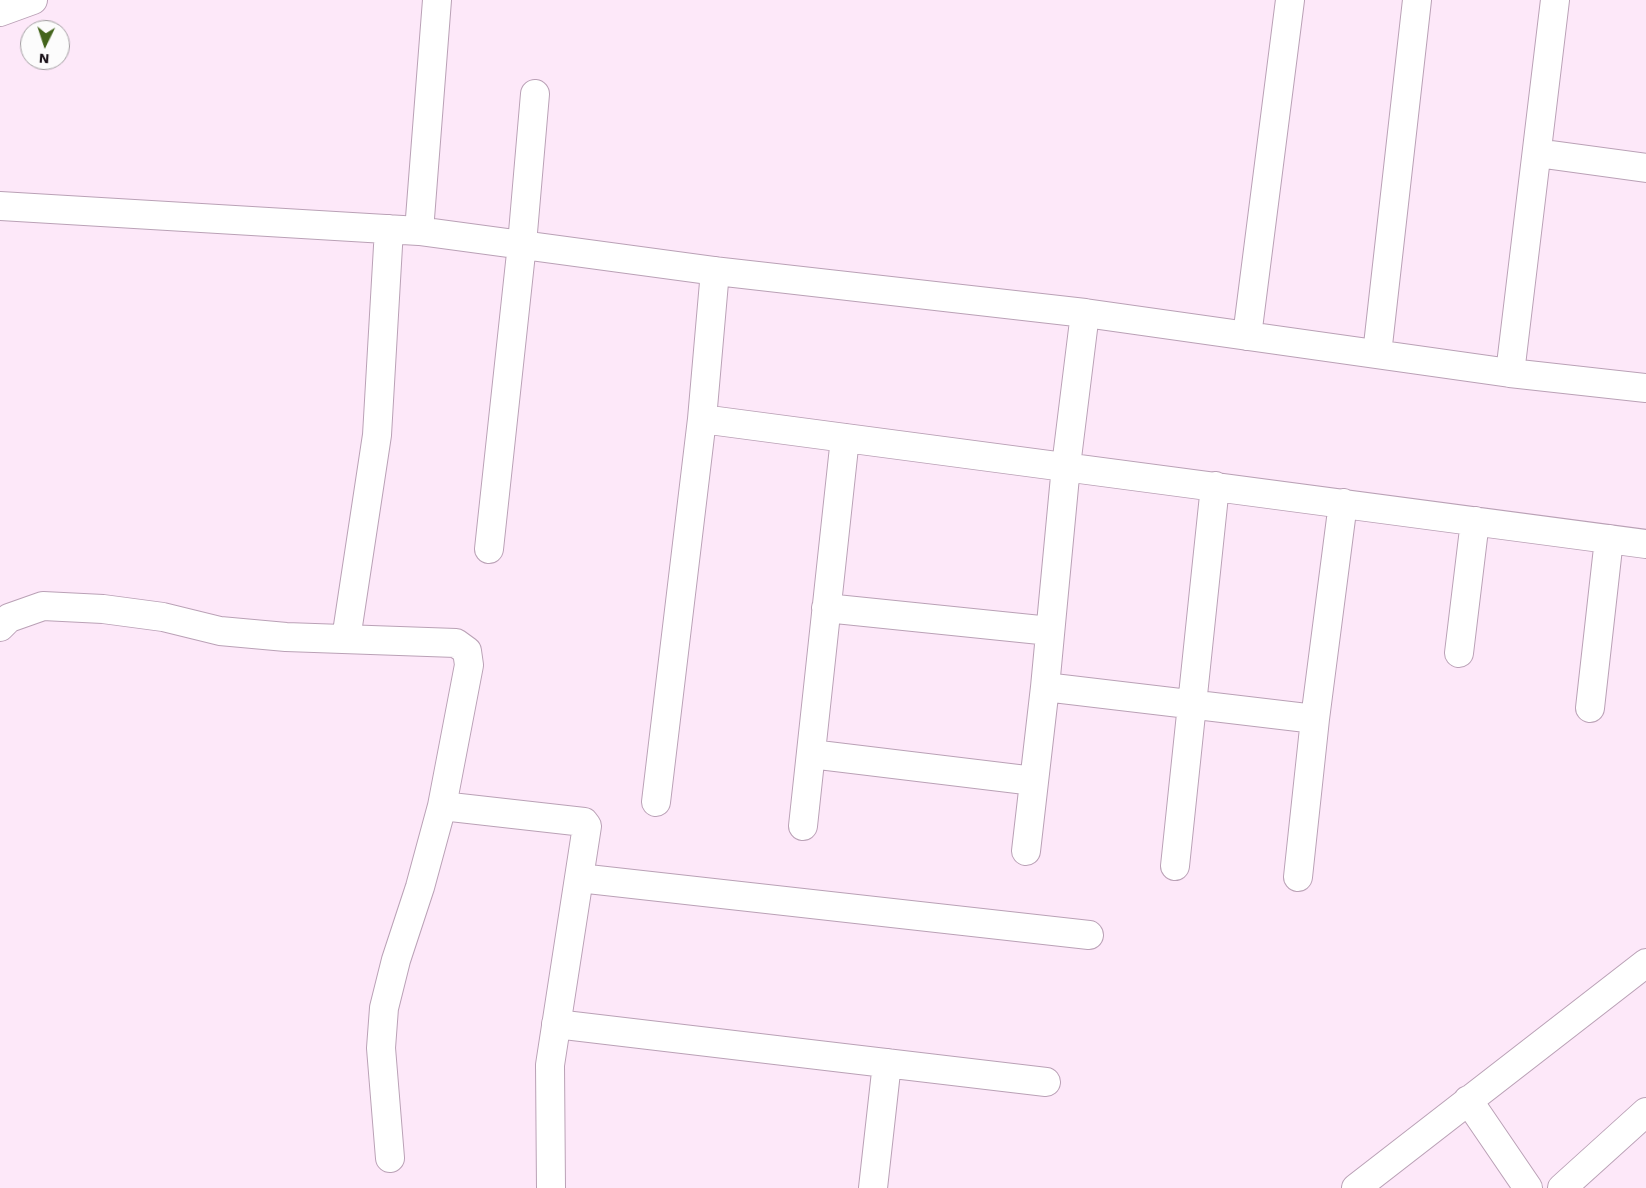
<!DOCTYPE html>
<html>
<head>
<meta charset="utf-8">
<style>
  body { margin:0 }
  #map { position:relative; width:1646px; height:1188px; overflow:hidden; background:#fde8f9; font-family:"Work Sans",sans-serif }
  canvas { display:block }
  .north { position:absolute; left:20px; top:20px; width:50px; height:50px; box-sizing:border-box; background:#fcfcfc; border:1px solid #a29ea1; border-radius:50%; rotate:184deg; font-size:14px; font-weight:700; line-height:20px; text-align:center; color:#1a1219 }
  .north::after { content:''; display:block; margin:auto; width:18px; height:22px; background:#43641b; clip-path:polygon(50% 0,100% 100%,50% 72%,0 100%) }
</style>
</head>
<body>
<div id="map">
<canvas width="1646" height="1188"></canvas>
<div class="north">N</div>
</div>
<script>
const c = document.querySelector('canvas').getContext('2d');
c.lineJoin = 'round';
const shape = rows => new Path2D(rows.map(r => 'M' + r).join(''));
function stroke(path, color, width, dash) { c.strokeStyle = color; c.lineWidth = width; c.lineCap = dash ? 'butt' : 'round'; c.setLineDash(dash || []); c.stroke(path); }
const minor = shape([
  [0,12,33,0],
  [1537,153,1646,168],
  [0,206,419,231,715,271,1085,313,1510,373,1646,388],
  [419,231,437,0],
  [715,271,702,419,1646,544],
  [1085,313,1066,466,1045,687,1315,719],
  [1247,336,1290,0],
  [1377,354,1417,0],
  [1510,373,1555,0],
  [489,549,522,244,535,94],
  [826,608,1050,631],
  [0,627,9,618,43,606,103,609,163,617,220,631,286,637,456,643,467,651,469,665,442,806,420,887,396,960,384,1008,381,1048,390,1158],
  [346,639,377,435,389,229],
  [1459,653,1475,521],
  [1590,708,1609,539],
  [811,754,1034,781],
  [656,802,702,419],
  [442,806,584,822,587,826,550,1065,551,1188],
  [803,826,845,438],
  [1026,851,1045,687],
  [1175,866,1215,486],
  [1298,877,1315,719,1343,503],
  [579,878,1089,935],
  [556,1024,1046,1082],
  [1468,1100,1528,1188],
  [873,1188,887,1063],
  [1356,1188,1646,963]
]);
const highway = shape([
  [1562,1188,1646,1112]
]);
stroke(minor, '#baa1b6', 30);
stroke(highway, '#baa1b6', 30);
stroke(minor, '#fff', 28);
stroke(highway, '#fff', 28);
</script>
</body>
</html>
